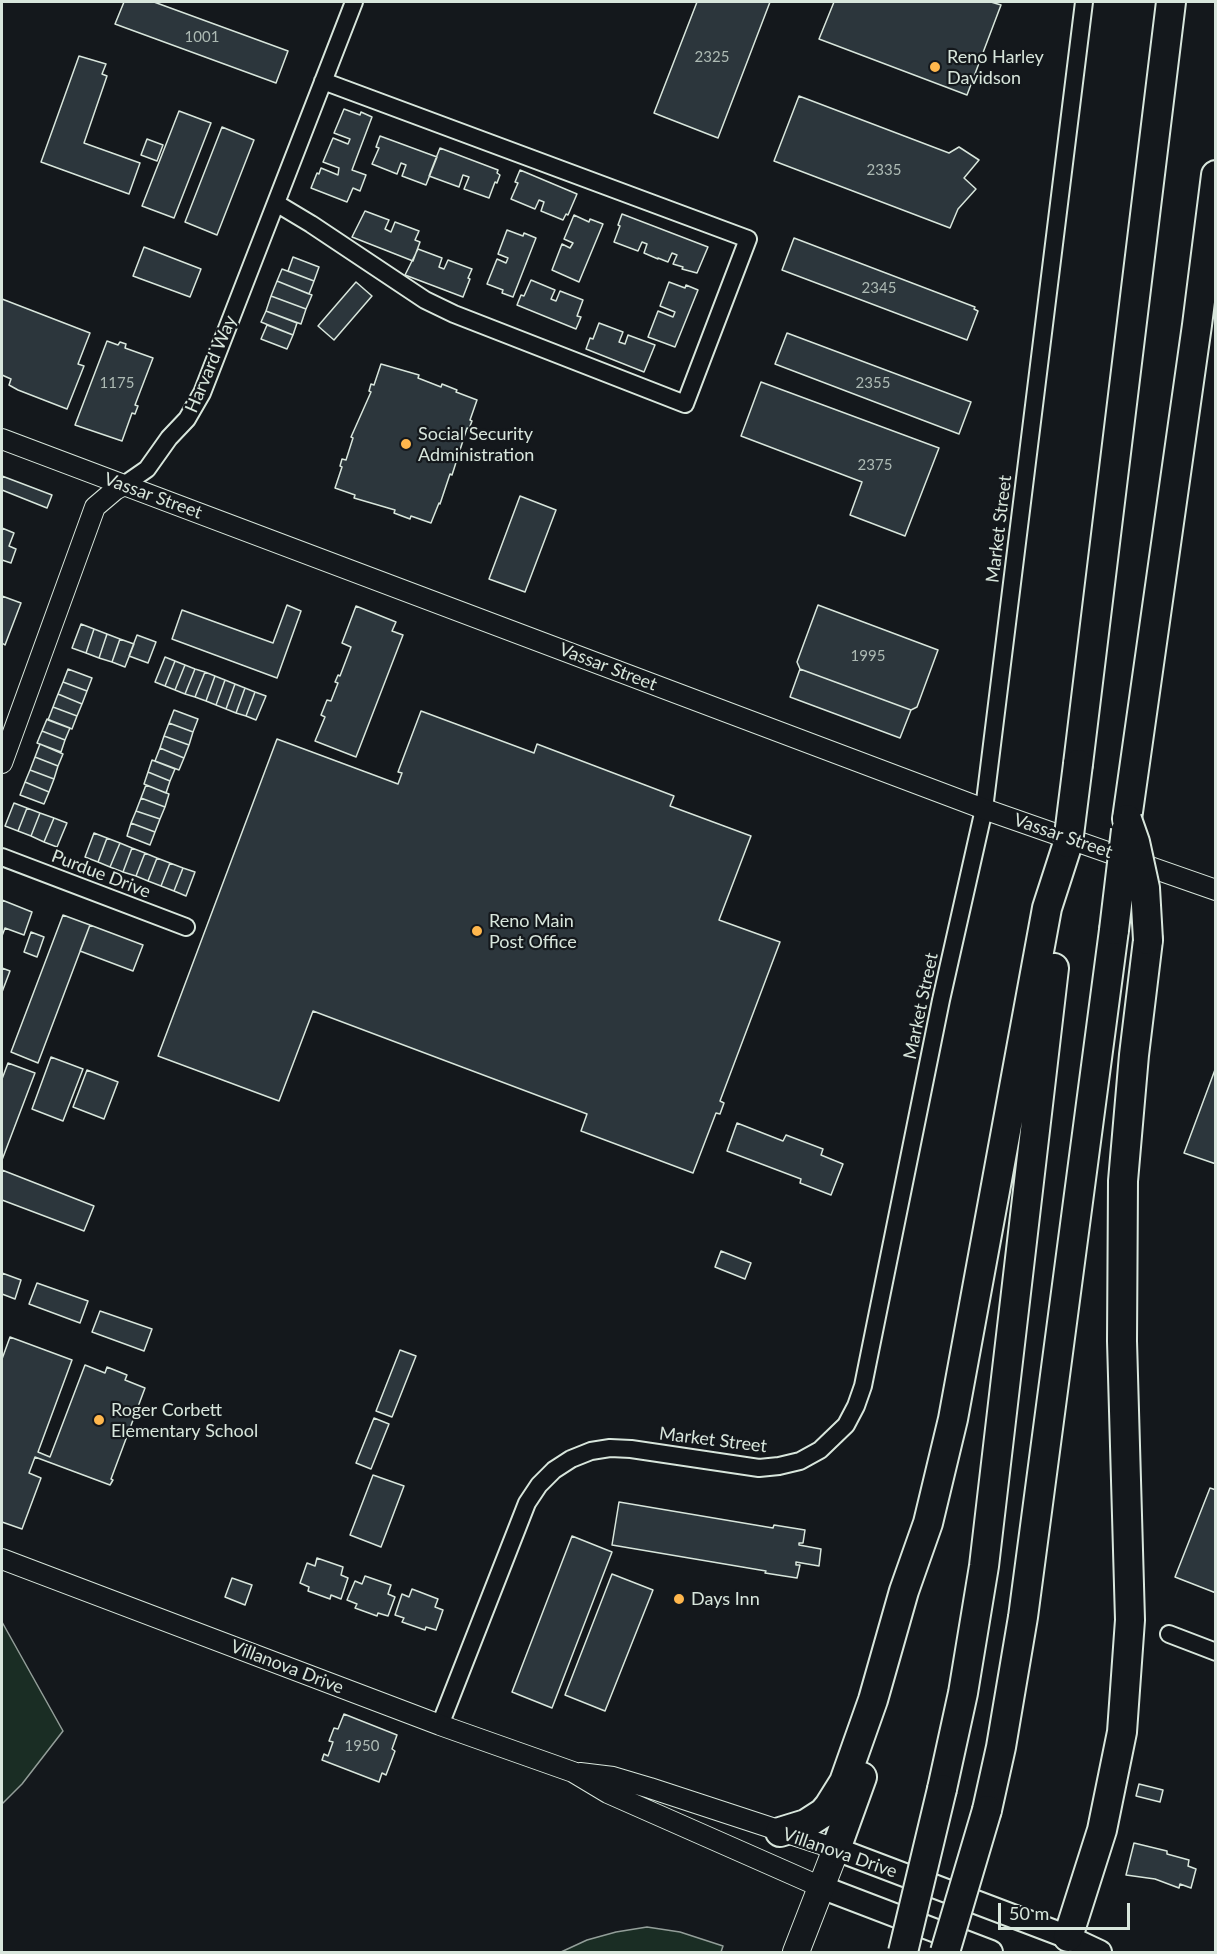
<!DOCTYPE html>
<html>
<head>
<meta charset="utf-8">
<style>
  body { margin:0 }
  #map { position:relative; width:1217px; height:1954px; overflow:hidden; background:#14181c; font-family:Lato,sans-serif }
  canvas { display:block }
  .frame { position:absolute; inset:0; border:3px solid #d8e6dc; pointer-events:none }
  .scale { position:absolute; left:998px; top:1903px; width:132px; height:27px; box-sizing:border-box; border:3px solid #d8e6dc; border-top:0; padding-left:8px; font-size:18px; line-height:21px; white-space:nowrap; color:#d8e6dc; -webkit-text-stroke:4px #14181c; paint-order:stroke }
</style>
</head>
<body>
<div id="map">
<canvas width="1217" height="1954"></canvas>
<div class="frame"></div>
<div class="scale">50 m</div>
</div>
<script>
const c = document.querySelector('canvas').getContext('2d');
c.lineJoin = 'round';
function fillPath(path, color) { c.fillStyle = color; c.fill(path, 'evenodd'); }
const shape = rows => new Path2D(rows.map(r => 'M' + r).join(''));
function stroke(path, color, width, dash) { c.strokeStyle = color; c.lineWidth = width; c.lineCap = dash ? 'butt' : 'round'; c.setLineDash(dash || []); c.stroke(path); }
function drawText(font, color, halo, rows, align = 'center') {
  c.font = font + ' Lato,sans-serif'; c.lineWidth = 4.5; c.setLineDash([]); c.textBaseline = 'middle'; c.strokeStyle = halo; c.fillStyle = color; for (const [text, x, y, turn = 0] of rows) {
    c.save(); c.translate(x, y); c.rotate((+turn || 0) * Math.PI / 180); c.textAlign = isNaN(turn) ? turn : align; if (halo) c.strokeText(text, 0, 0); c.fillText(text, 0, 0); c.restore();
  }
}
const green = shape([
  [2,1622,63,1731,22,1784,2,1804,2,1622],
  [647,1927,680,1932,723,1946,721,1952,561,1952,587,1940,616,1932,647,1927]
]);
fillPath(green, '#1a2d24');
stroke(green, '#939e99', 1.5);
const building = shape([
  [124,2,154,2,288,51,276,83,115,24,124,2],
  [697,2,770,2,718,138,654,113,697,2],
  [834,2,991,2,1001,5,967,95,819,39,834,2],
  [79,56,106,64,102,74,107,76,84,143,140,163,129,194,41,162,79,56],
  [799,96,949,153,959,147,979,160,964,178,976,189,958,209,950,228,774,161,799,96],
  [344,109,360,115,361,112,372,117,352,170,366,175,360,191,353,188,347,202,311,188,317,173,319,174,321,168,338,175,339,168,323,162,333,138,348,144,350,139,334,133,344,109],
  [179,111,211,123,174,218,142,206,179,111],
  [222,127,254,140,217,235,185,222,222,127],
  [380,136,437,157,426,185,402,176,406,165,401,163,397,174,372,164,379,148,376,147,380,136],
  [147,139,163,145,157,161,141,155,147,139],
  [440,148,498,170,497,173,500,175,497,183,495,182,489,198,464,189,469,177,463,175,459,187,429,176,440,148],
  [520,170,577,194,568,215,566,214,563,220,541,211,544,202,539,200,535,209,511,199,518,183,515,182,520,170],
  [365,211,389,220,385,229,391,232,395,222,419,231,415,240,420,242,413,261,352,237,365,211],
  [622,214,708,247,697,273,682,269,683,267,673,264,677,255,672,253,668,262,658,258,658,259,644,253,647,244,642,242,638,251,614,242,620,226,618,225,622,214],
  [574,215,589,222,590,219,603,224,579,282,552,270,562,244,570,248,573,243,564,239,574,215],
  [507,230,523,236,524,233,536,238,513,297,502,293,503,290,487,284,497,259,506,263,508,258,498,254,507,230],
  [794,238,975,307,974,309,978,311,967,340,782,270,794,238],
  [144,247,201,269,190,297,133,276,144,247],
  [418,249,442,258,439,267,444,269,448,260,472,269,468,278,470,279,463,297,405,275,418,249],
  [293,257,319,267,314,281,288,271,293,257],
  [282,269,314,281,309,294,277,281,282,269],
  [531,280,555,290,551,299,556,301,560,291,583,300,577,316,581,317,576,329,517,305,521,295,524,296,531,280],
  [277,281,312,295,306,309,271,296,277,281],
  [356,282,372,296,334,340,318,326,356,282],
  [669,282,685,288,686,285,698,290,675,347,648,337,658,311,673,317,675,312,660,306,669,282],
  [271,296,306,309,301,324,266,311,271,296],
  [2,299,90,333,78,364,84,366,67,409,18,390,9,385,11,379,2,375,2,299],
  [266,311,297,323,293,335,261,322,266,311],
  [599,323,623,332,619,342,625,344,628,335,655,345,644,372,586,349,590,338,593,339,599,323],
  [267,325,293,335,287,349,261,339,267,325],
  [787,333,971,402,959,434,775,364,787,333],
  [107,341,118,345,120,342,126,344,125,348,153,358,135,405,138,406,135,414,132,413,122,441,75,425,107,341],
  [381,364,419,375,418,378,441,387,442,384,457,390,456,392,477,400,470,420,472,421,469,429,467,428,452,475,450,474,440,504,439,503,431,523,411,516,410,519,394,513,395,510,354,498,355,495,335,488,342,467,340,466,342,459,346,460,353,438,351,437,371,392,369,391,371,384,374,385,381,364],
  [761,382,939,448,905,536,850,515,862,482,741,436,761,382],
  [2,476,52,495,47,508,2,490,2,476],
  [520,496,556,510,525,592,489,579,520,496],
  [2,528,14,533,9,546,16,549,11,563,2,560,2,528],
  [2,596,21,603,5,645,2,643,2,596],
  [287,605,301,611,277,678,172,639,182,610,273,643,287,605],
  [818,605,938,650,917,707,911,710,800,669,797,662,818,605],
  [356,606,396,622,392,631,403,635,356,757,315,741,325,717,321,715,327,700,331,701,338,683,335,682,338,675,340,676,351,647,342,643,356,606],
  [81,624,94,629,86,653,72,648,81,624],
  [94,629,107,634,99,658,86,653,94,629],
  [107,634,120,639,112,662,99,658,107,634],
  [137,635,156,642,148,663,129,656,137,635],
  [120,639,134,644,125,667,112,662,120,639],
  [165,657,175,661,165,686,155,682,165,657],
  [175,661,185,665,175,690,165,686,175,661],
  [185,665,195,669,185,694,175,690,185,665],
  [68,669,92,678,87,691,63,682,68,669],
  [195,669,205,672,195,697,185,694,195,669],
  [800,669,911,710,900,738,790,697,800,669],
  [205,672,215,676,206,701,195,697,205,672],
  [215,676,225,680,216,705,206,701,215,676],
  [225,680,235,684,226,709,216,705,225,680],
  [63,682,87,691,82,704,58,694,63,682],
  [235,684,245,688,236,713,226,709,235,684],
  [245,688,255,692,246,716,236,713,245,688],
  [255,692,266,696,256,720,246,716,255,692],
  [58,694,82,704,77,716,53,707,58,694],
  [53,707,77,716,72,729,48,720,53,707],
  [174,710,198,719,193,732,169,723,174,710],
  [421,711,534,753,537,744,674,796,670,806,751,836,719,920,780,942,720,1101,724,1103,720,1114,716,1113,693,1173,581,1131,587,1114,313,1011,279,1101,158,1056,277,739,398,784,402,773,398,772,421,711],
  [47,719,70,728,65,740,42,731,47,719],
  [169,723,193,732,189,745,164,736,169,723],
  [42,731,65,740,61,752,37,743,42,731],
  [164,736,189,745,184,758,160,748,164,736],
  [40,744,63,754,58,766,35,757,40,744],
  [160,748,184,758,179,770,155,761,160,748],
  [35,757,58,766,54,779,30,770,35,757],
  [152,760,175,769,170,781,148,772,152,760],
  [30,770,54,779,49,792,25,782,30,770],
  [148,772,170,781,166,793,144,784,148,772],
  [25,782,49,792,44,804,20,795,25,782],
  [146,785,169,794,165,807,141,798,146,785],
  [141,798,165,807,160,819,136,811,141,798],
  [14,803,27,808,18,831,5,826,14,803],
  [27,808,40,813,31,836,18,831,27,808],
  [136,811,160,819,155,832,131,823,136,811],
  [40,813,54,818,44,842,31,836,40,813],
  [54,818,67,823,57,847,44,842,54,818],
  [131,823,155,832,150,845,127,836,131,823],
  [94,833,107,838,98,862,85,857,94,833],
  [107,838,120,843,110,867,98,862,107,838],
  [120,843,132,848,123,872,110,867,120,843],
  [132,848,145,853,136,876,123,872,132,848],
  [145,853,157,858,148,881,136,876,145,853],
  [157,858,170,863,161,886,148,881,157,858],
  [170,863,183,868,174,891,161,886,170,863],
  [183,868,195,872,186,896,174,891,183,868],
  [2,900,32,912,24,935,5,928,2,936,2,900],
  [63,915,90,925,38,1063,11,1052,63,915],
  [90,925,143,945,133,971,80,951,90,925],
  [31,932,44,937,37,957,24,952,31,932],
  [2,968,10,971,2,992,2,968],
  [51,1057,83,1069,63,1121,32,1109,51,1057],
  [8,1063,35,1073,2,1160,2,1079,8,1063],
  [1216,1067,1216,1164,1184,1153,1216,1067],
  [87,1070,118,1082,104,1119,73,1107,87,1070],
  [737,1123,783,1141,786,1135,823,1149,821,1155,843,1164,831,1195,800,1183,801,1179,727,1151,737,1123],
  [2,1170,94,1206,84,1231,2,1200,2,1170],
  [721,1251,751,1263,745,1279,715,1267,721,1251],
  [2,1273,21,1280,15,1299,2,1294,2,1273],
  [37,1283,88,1301,80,1323,29,1304,37,1283],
  [100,1311,152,1329,144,1351,92,1332,100,1311],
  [10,1337,72,1360,38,1452,50,1457,85,1365,105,1373,107,1367,127,1375,125,1380,145,1388,111,1479,113,1480,110,1485,35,1457,29,1473,41,1478,22,1529,2,1522,2,1359,10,1337],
  [400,1350,416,1356,392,1417,376,1411,400,1350],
  [374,1418,389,1424,371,1469,356,1463,374,1418],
  [373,1475,404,1486,381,1547,350,1535,373,1475],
  [1210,1488,1216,1490,1216,1593,1175,1577,1210,1488],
  [619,1502,773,1528,774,1525,805,1530,803,1543,799,1543,799,1545,821,1549,819,1566,796,1562,796,1565,800,1565,797,1578,765,1573,766,1571,612,1545,619,1502],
  [572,1536,612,1552,552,1708,512,1692,572,1536],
  [317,1558,343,1567,341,1575,348,1578,341,1599,331,1595,330,1599,308,1591,309,1587,300,1583,307,1563,315,1566,317,1558],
  [612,1574,653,1590,605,1711,565,1695,612,1574],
  [365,1576,391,1585,388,1594,395,1597,388,1616,378,1613,377,1616,355,1608,357,1604,347,1600,355,1581,362,1584,365,1576],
  [232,1578,252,1585,245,1605,225,1597,232,1578],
  [412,1589,438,1599,435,1607,443,1610,436,1630,426,1627,425,1630,402,1622,404,1618,395,1615,402,1594,409,1597,412,1589],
  [344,1714,397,1735,392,1749,395,1751,386,1775,382,1773,379,1782,322,1760,324,1754,328,1756,333,1742,329,1741,334,1728,338,1729,344,1714],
  [1139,1784,1163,1790,1160,1802,1136,1796,1139,1784],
  [1134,1843,1167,1851,1167,1854,1189,1860,1188,1866,1196,1869,1191,1888,1180,1884,1179,1888,1155,1879,1126,1875,1134,1843]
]);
fillPath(building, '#2c363c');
stroke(building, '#d8e6dc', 1.5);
const minor = shape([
  [276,203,311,224,425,300,454,314,685,404,748,239,323,81],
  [124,485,147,469,169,438,187,419,202,393,354,2],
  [2,857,186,927],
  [1169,1634,1216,1652],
  [440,1725,527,1503,539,1485,554,1470,571,1459,591,1451,610,1448,631,1449,759,1468,779,1466,800,1461,820,1450,846,1425,856,1406,863,1386,941,1000,984,809,1084,2]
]);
const tertiary = shape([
  [2,439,984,809,1216,890],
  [2,763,95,507,115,490,124,485],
  [2,1559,440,1725,573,1772,608,1793,821,1887],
  [580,1773,613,1777,650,1788,836,1849]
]);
const secondary = shape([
  [836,1849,1068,1937,1100,1952],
  [821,1887,991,1952]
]);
const primary = shape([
  [796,1952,836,1849]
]);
const motorway = shape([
  [1078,764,1171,2],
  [1127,819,1197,325,1216,175],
  [942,1789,963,1693,984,1566,1054,968],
  [987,1810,1001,1747,1023,1617,1114,930],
  [780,1832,806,1824,823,1813,829,1806,844,1782,873,1700,904,1591,928,1523,953,1419,1047,908,1068,843],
  [836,1849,862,1777],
  [1068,1937,1102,1830,1122,1732,1130,1620,1122,1341,1123,1181,1134,1055,1148,940]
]);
stroke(minor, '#d8e6dc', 20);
stroke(tertiary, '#d8e6dc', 22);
stroke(secondary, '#d8e6dc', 26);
stroke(primary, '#d8e6dc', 28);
stroke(motorway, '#d8e6dc', 32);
stroke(minor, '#14181c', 16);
stroke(tertiary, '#14181c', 20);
stroke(secondary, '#14181c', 22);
stroke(primary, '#14181c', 26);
stroke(motorway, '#14181c', 28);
const motorwayBridge = shape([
  [1127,819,1135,842,1145,888,1148,940],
  [1068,843,1078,764],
  [1114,930,1126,830],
  [903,1952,942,1789],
  [945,1952,987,1810]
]);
stroke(motorwayBridge, '#d8e6dc', 32, []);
stroke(motorwayBridge, '#14181c', 28);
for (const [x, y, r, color] of [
  [935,67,6,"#ffb74d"],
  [406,444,6,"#ffb74d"],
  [477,931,6,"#ffb74d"],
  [99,1420,6,"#ffb74d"],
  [679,1599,6,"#ffb74d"]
]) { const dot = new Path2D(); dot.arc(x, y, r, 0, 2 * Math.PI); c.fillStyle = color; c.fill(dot); stroke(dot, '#14181c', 2); }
drawText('15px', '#adbab4', null, [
  ["1001",202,37],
  ["2325",712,57],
  ["2335",884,170],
  ["2345",879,288],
  ["1175",117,383],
  ["2355",873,383],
  ["2375",875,465],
  ["1995",868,656],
  ["1950",362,1746]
]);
drawText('18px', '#d8e6dc', '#14181c', [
  ["Reno Harley",947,57],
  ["Davidson",947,78],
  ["Social Security",418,434],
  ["Administration",418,455],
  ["Reno Main",489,921],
  ["Post Office",489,942],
  ["Roger Corbett",111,1410],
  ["Elementary School",111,1431],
  ["Days Inn",691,1599]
], 'left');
drawText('18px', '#d8e6dc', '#14181c', [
  ["Harvard Way",211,364,-67],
  ["Vassar Street",153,496,20],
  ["Market Street",999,529,-83],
  ["Vassar Street",608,667,21],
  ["Vassar Street",1063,836,19],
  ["Purdue Drive",101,874,21],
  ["Market Street",921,1006,-78],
  ["Market Street",713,1440,7],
  ["Villanova Drive",287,1667,21],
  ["Villanova Drive",840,1853,19]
]);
</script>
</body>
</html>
